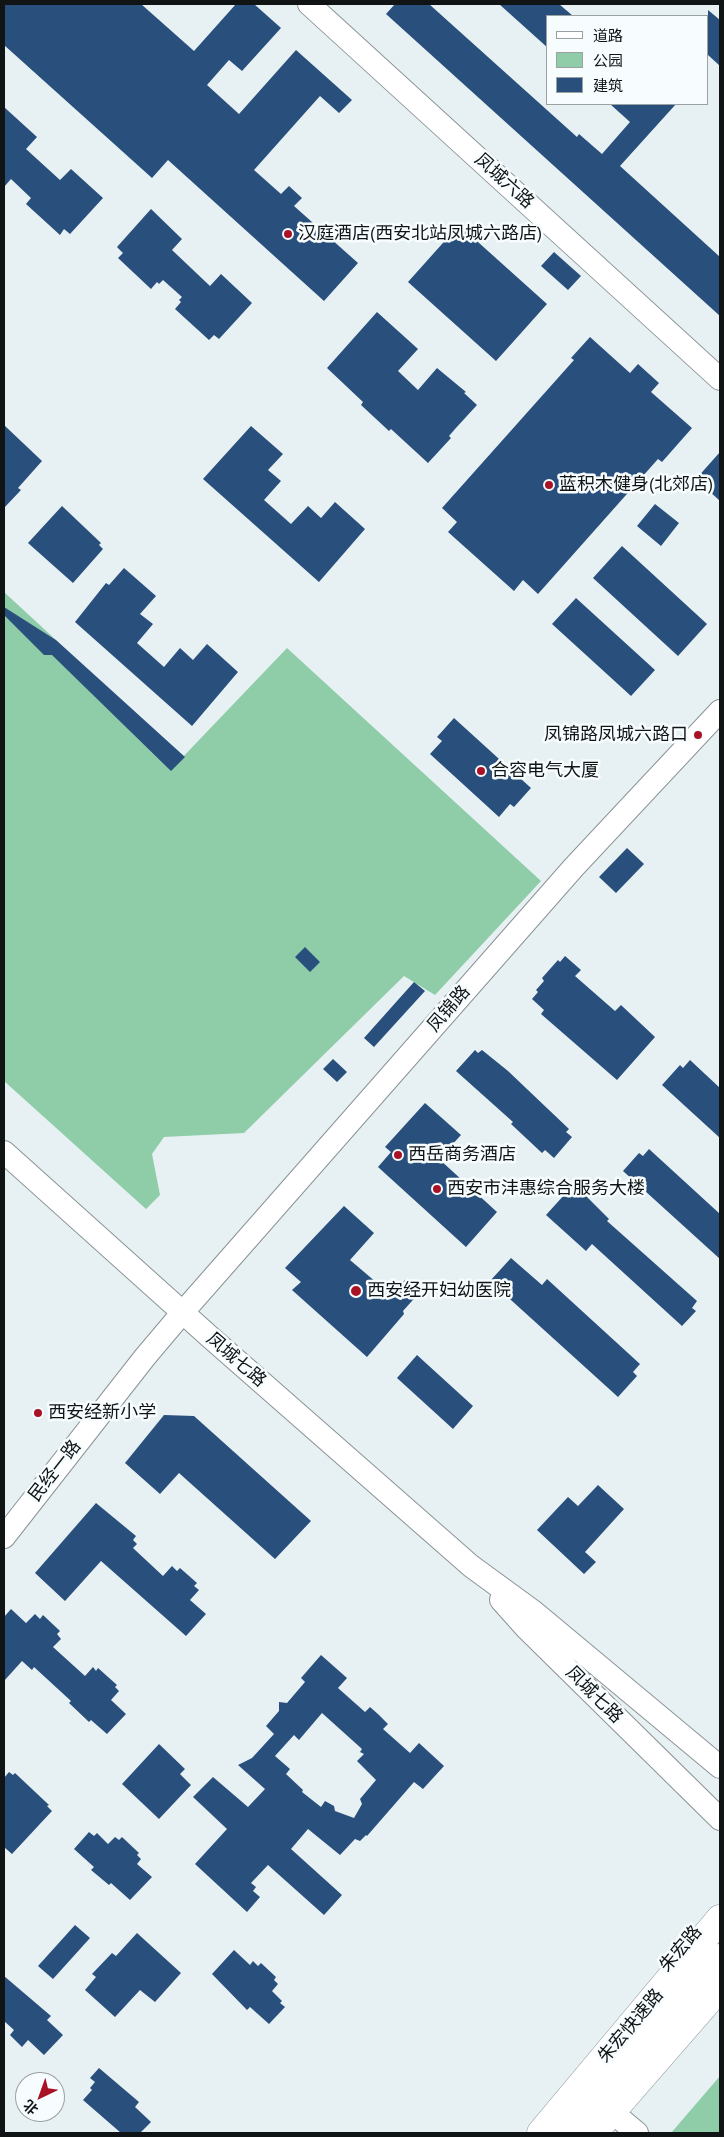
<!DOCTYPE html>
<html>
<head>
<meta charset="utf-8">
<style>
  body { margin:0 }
  #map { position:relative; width:724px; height:2137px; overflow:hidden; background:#e7f0f3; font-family:"PT Sans","Noto Sans SC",sans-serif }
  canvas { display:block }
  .frame { position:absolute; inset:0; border:5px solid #111415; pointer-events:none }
  .legend { position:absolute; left:546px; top:15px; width:162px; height:90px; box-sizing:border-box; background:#f7fdff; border:1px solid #9ba0a1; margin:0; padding:6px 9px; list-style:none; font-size:15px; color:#111415 }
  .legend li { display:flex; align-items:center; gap:10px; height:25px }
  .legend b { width:25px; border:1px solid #9ba0a1 }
  .north { position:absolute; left:15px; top:2072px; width:50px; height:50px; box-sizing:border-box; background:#f7fdff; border:1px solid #9ba0a1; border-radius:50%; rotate:222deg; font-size:14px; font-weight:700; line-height:20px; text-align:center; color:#111415 }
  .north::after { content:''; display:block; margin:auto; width:18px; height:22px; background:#a91225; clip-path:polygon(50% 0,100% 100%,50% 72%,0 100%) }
</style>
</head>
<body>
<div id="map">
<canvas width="724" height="2137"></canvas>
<div class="frame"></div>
<ul class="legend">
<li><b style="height:6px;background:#fff"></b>道路</li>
<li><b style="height:14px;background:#8fcda8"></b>公园</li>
<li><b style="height:14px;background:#294f7c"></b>建筑</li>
</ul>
<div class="north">北</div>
</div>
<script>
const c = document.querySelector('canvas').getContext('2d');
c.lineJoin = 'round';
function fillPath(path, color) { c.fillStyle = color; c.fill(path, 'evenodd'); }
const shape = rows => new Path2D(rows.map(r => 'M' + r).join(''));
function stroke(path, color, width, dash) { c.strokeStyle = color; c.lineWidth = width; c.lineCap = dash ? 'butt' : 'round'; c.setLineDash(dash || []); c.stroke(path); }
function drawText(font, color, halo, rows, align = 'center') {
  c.font = font + ' "PT Sans","Noto Sans SC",sans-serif'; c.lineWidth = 5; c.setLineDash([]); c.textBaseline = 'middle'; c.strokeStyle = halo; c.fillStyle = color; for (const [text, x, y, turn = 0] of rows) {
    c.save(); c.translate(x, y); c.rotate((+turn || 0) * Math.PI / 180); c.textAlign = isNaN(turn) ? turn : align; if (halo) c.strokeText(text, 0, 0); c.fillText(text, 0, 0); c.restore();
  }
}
fillPath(shape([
  [4,592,56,640,19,617,179,761,287,648,541,881,435,995,404,976,244,1133,164,1137,152,1154,160,1195,146,1209,4,1081],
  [720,2076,720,2133,671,2133]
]), '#8fcda8');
fillPath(shape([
  [4,4,141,4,194,51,236,4,254,4,281,28,242,71,229,60,207,85,239,114,296,50,352,100,339,113,320,96,254,170,281,194,289,186,302,198,294,206,358,263,324,301,168,160,152,178,4,45],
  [395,4,429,4,577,137,579,134,602,154,630,122,610,104,676,104,620,166,720,257,720,316,386,14],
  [499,4,559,4,573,16,548,16,548,48],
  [708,10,720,20,720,66,708,55],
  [4,107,37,137,26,149,60,180,71,169,103,198,70,234,64,229,60,235,26,204,31,198,11,179,4,187],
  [151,209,182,239,172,250,210,286,221,274,252,303,219,339,214,335,209,340,175,309,181,302,179,300,182,297,163,280,159,284,157,282,151,289,118,258,123,253,117,247],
  [459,225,547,304,496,361,408,282],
  [554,252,581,276,568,290,541,266],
  [377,312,418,349,398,371,418,390,437,368,466,392,464,393,477,405,455,429,449,436,451,438,428,463,391,429,389,431,361,405,363,402,327,368],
  [590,337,630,373,638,364,659,383,651,392,692,428,662,462,658,459,538,594,523,580,514,591,448,532,457,522,442,508,574,360,571,358],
  [4,425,42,461,18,488,21,490,4,508],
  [251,426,283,454,268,470,281,481,264,500,291,524,308,506,321,518,335,502,365,529,319,582,203,479],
  [720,452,720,501,696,479],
  [655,504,679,523,661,546,637,526],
  [62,506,101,543,99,545,103,549,73,583,28,543],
  [622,546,707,624,678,656,593,578],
  [124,568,156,596,140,614,153,624,137,643,164,667,180,648,193,660,207,644,238,672,192,726,75,622,106,583,109,585],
  [576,598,655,670,631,696,552,624],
  [4,607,56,640,185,757,171,771,52,655,44,655,4,615],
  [454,718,531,788,514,807,510,804,499,817,430,754,442,741,437,737],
  [627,848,644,864,616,893,599,877],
  [305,947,320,962,310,972,295,957],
  [565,956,581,970,575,976,615,1011,621,1005,655,1037,617,1080,541,1014,544,1010,532,999,538,992,536,990,544,981,542,978,558,960,560,962],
  [414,982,425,991,374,1047,364,1038],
  [475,1050,478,1053,482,1050,508,1071,569,1129,566,1132,572,1137,554,1158,545,1150,542,1153,511,1124,513,1122,456,1071],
  [333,1059,347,1072,337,1082,323,1069],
  [690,1060,720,1088,720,1138,662,1085,680,1065,683,1068],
  [425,1103,461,1135,439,1159,497,1212,466,1247,378,1167,391,1152,385,1147],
  [649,1149,720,1214,720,1259,623,1171,639,1153,643,1156],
  [577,1187,609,1219,607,1221,697,1301,692,1308,696,1311,682,1326,592,1244,586,1251,546,1215,565,1194,568,1196],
  [344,1206,374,1233,350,1260,390,1294,406,1279,420,1292,403,1311,404,1314,367,1357,292,1290,301,1282,285,1268],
  [511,1258,542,1285,547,1279,640,1364,633,1372,637,1376,618,1397,490,1281],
  [417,1355,473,1406,453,1429,397,1378],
  [164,1415,194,1416,311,1521,275,1559,179,1473,160,1494,125,1463],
  [598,1485,624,1509,585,1552,596,1562,584,1574,537,1530,568,1497,578,1506],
  [96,1503,136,1536,133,1540,137,1544,133,1548,163,1576,172,1566,177,1571,180,1568,197,1583,194,1586,199,1590,190,1600,206,1614,186,1636,101,1561,65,1601,35,1573],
  [11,1609,26,1623,35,1614,40,1619,43,1615,60,1631,57,1634,61,1639,53,1647,85,1676,93,1667,96,1671,98,1668,117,1685,115,1687,119,1691,111,1700,126,1714,107,1734,91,1720,89,1722,69,1703,71,1701,34,1667,32,1670,22,1661,4,1681,4,1617],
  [321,1655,347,1678,338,1688,365,1712,370,1707,379,1715,388,1724,383,1729,410,1753,419,1743,444,1766,423,1789,414,1782,367,1836,366,1835,360,1841,355,1839,340,1855,308,1829,291,1849,342,1895,324,1915,268,1865,251,1883,256,1887,253,1891,260,1897,247,1912,195,1864,227,1829,193,1797,213,1777,248,1807,265,1789,238,1765,252,1758,274,1734,266,1726,279,1711,279,1702,287,1703,305,1682,301,1678],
  [322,1713,362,1749,360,1752,364,1754,357,1761,376,1780,360,1799,362,1804,354,1818,335,1811,334,1806,325,1801,321,1807,302,1792,303,1790,286,1774,290,1769,275,1756,294,1735,299,1740],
  [159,1744,185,1769,180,1774,191,1785,159,1819,122,1784],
  [9,1772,13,1775,15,1773,49,1805,47,1806,52,1811,12,1854,4,1847,4,1778],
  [89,1832,94,1836,97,1833,108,1844,115,1837,119,1840,122,1837,139,1853,137,1855,141,1859,137,1864,152,1877,130,1900,111,1883,109,1885,91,1870,94,1867,74,1849],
  [75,1925,90,1938,53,1979,38,1966],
  [137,1933,181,1973,155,2002,140,1990,115,2017,85,1990,96,1977,92,1974,112,1953,116,1956],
  [234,1950,250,1965,253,1961,258,1966,261,1963,276,1977,274,1980,278,1984,272,1991,282,2001,280,2003,285,2007,269,2024,250,2007,247,2010,212,1974],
  [4,1976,51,2016,47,2020,63,2035,44,2055,28,2040,22,2047,10,2035,14,2030,4,2021],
  [99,2068,139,2102,135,2107,151,2122,140,2133,121,2133,83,2100,92,2090,90,2088,95,2082,90,2078]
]), '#294f7c');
const minor = shape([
  [309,4,720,379],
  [4,1152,210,1337,471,1566,534,1612,720,1767],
  [4,1537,145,1357,183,1312,574,867,720,711],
  [501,1600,526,1628,720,1819],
  [612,2112,637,2133]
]);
const major = shape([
  [593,2133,720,1987]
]);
const highway = shape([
  [541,2133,720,1919],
  [571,2133,720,1958]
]);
stroke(minor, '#8b9396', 24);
stroke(major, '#8b9396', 29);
stroke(highway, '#8b9396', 29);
stroke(minor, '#fff', 22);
stroke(major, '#fff', 28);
stroke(highway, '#fff', 28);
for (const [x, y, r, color] of [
  [288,234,5,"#a91225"],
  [549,485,5,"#a91225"],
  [698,735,5,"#a91225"],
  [481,771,5,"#a91225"],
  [398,1155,5,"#a91225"],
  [437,1189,5,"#a91225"],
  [356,1291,6,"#a91225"],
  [38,1413,5,"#a91225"]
]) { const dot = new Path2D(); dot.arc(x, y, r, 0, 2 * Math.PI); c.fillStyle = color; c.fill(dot); stroke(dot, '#f7fdff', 2); }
drawText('18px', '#111415', '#f7fdff', [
  ["凤城六路",504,181,42],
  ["凤锦路",449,1009,-49],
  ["凤城七路",236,1360,41],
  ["民经一路",55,1471,-52],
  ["凤城七路",594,1695,45],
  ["朱宏路",681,1949,-50],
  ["朱宏快速路",631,2026,-50]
]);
drawText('18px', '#111415', '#f7fdff', [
  ["汉庭酒店(西安北站凤城六路店)",298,234],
  ["蓝积木健身(北郊店)",559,485],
  ["凤锦路凤城六路口",688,735,"right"],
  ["合容电气大厦",491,771],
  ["西岳商务酒店",408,1155],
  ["西安市沣惠综合服务大楼",447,1189],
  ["西安经开妇幼医院",367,1291],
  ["西安经新小学",48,1413]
], 'left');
</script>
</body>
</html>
